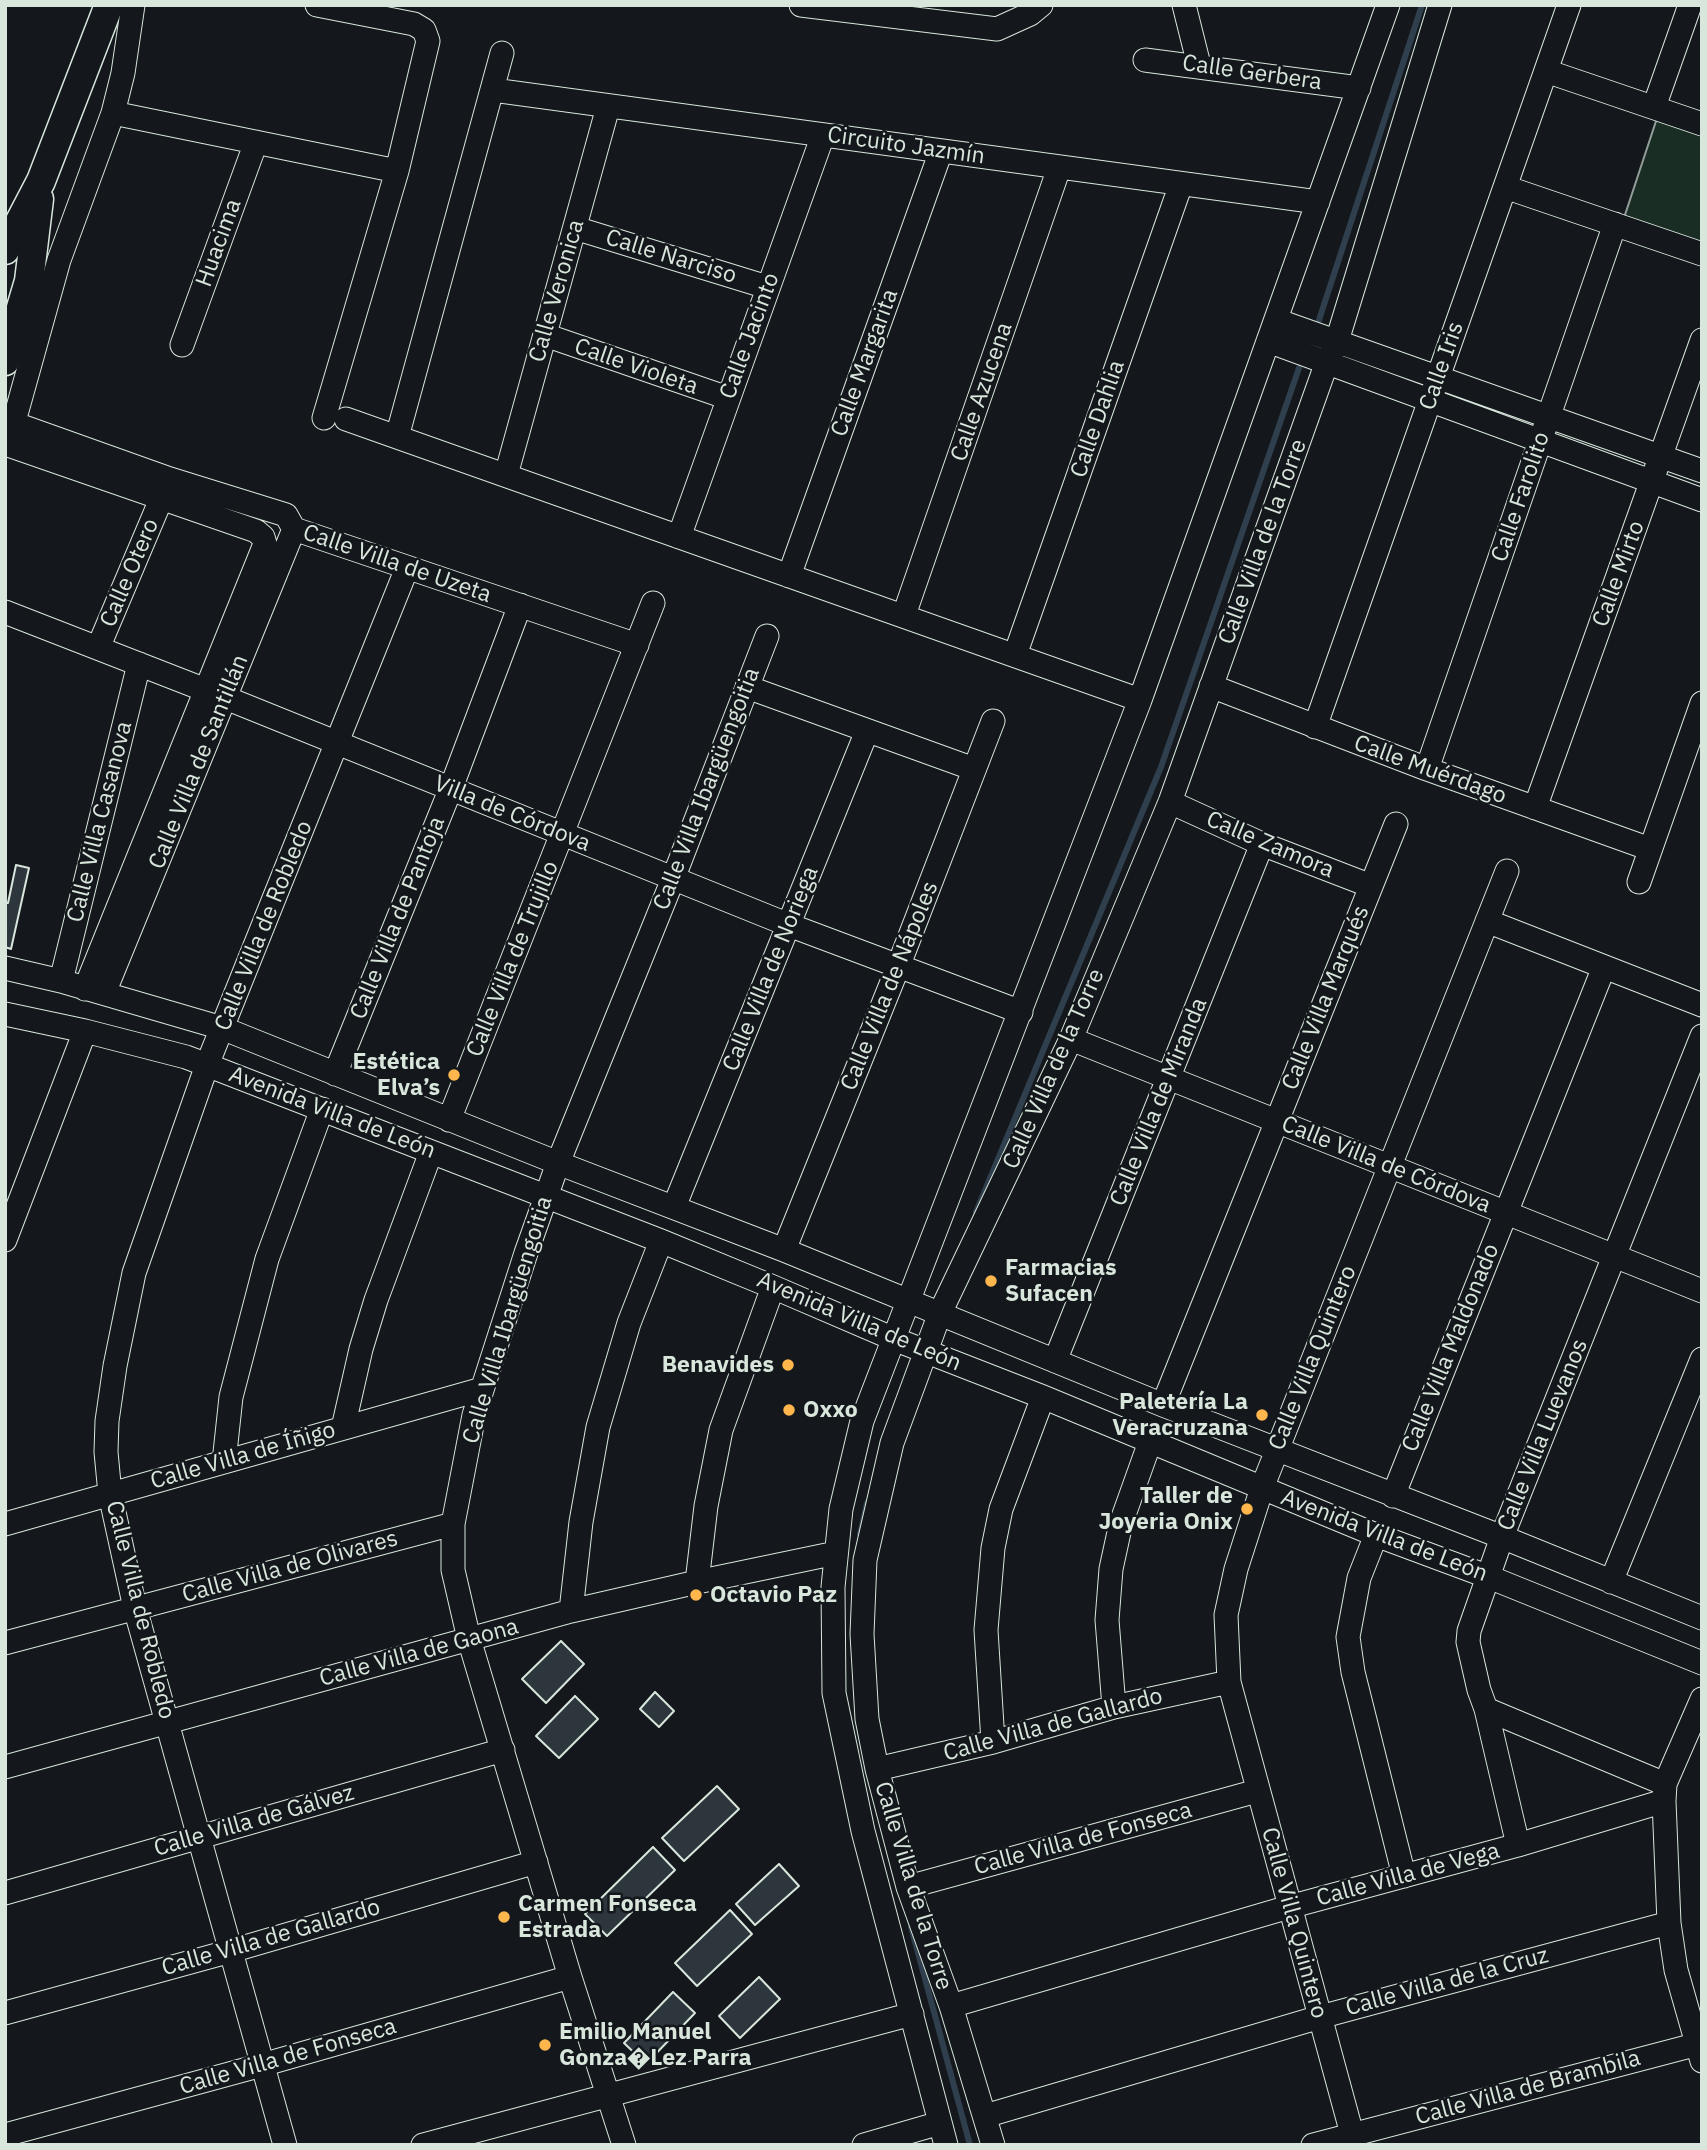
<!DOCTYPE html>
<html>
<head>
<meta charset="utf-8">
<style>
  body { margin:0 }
  #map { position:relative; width:1707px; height:2150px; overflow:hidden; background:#14181c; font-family:"IBM Plex Sans",sans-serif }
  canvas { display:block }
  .frame { position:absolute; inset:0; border:7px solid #d8e6dc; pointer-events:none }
</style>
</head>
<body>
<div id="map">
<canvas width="1707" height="2150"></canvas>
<div class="frame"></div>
</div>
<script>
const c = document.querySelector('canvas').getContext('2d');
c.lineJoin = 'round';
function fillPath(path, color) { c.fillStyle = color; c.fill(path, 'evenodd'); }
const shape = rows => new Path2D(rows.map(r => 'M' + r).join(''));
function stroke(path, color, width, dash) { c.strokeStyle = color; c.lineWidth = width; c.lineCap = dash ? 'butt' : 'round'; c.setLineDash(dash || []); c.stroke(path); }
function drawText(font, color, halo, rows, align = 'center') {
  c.font = font + ' "IBM Plex Sans",sans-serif'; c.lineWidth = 5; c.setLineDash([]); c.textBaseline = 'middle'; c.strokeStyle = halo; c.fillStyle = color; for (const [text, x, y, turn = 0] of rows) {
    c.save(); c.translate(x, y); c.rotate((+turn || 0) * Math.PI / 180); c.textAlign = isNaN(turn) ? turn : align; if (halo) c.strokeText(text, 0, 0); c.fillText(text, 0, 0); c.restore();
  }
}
const green = shape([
  [1661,106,1702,119,1702,256,1620,230,1661,106]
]);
fillPath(green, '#1a2d24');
stroke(green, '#939e99', 2);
stroke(shape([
  [1319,320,1422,5],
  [976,1212,1161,767,1299,368],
  [860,1534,867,1503],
  [911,1927,970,2145]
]), '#2f3f4d', 6);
const building = shape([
  [16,865,29,868,11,949,5,947,5,903,8,903,16,865],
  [561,1641,584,1664,546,1703,522,1679,561,1641],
  [655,1692,674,1711,659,1727,640,1709,655,1692],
  [575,1696,598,1719,559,1758,536,1736,575,1696],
  [717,1786,739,1809,684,1861,662,1838,717,1786],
  [653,1847,675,1870,607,1936,585,1914,653,1847],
  [779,1864,799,1886,755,1925,736,1904,779,1864],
  [730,1910,752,1934,697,1986,675,1963,730,1910],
  [759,1977,780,1999,740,2038,719,2016,759,1977],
  [673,1992,695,2013,646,2064,624,2043,673,1992]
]);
fillPath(building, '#2c363c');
stroke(building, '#d8e6dc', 2);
const minor = shape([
  [317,5,414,24,424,30,428,41,397,171,324,418],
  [801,5,997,29,1030,14,1041,5],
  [1184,5,1199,65],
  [1145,60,1359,88],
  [1546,71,1702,124],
  [493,90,1318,202],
  [1654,107,1690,5],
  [113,113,397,171],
  [1505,187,1702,254],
  [575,228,767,287],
  [1276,320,1702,471],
  [545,335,728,398],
  [1268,341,1702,500],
  [182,345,256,142],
  [346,419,1140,700],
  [5,422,13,423,170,479,286,515,294,529,637,645],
  [10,436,59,260,113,113,123,73,133,5],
  [397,437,502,53],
  [5,444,256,531,263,537,265,544,85,989],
  [506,475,608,107],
  [679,537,823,135],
  [789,576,941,151],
  [5,612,226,698,789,925,1021,1012],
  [904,615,1059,168],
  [98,648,162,497],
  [1015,655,1181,184],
  [1211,686,1427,769,1650,849],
  [747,687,974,769],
  [1315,727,1569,5],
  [1427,769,1615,224],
  [1170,802,1262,844,1371,886],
  [1535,808,1702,340],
  [1639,882,1702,703],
  [1487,921,1702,1005],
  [5,968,61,981,222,1028,558,1163,784,1250,1163,1405,1502,1537,1702,1618],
  [61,981,139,664],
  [104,993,294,529],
  [5,1014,85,1031,186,1057,207,1065,661,1241,773,1287,894,1339,1043,1397,1376,1535,1489,1577,1702,1663],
  [1071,1039,1702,1291],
  [335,1074,451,788,520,605],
  [449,1120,653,603],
  [674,1207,867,731],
  [5,1240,85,1031],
  [784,1250,898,967,993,721],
  [1055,1361,1262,844],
  [1163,1405,1396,824],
  [343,1428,361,1349,376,1300,431,1152],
  [224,1462,231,1397,267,1259,322,1109],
  [1393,1496,1604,967],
  [5,1524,482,1389],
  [1376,1535,1359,1578,1348,1637,1353,1672,1404,1876],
  [697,1582,706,1506,721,1430,773,1287],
  [1611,1582,1702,1359],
  [571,1611,581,1522,598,1427,629,1323,661,1241],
  [5,1643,453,1524],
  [1702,1699,1665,1784,1664,1801,1669,1923,1676,1970,1702,2061],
  [1114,1707,1107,1620,1111,1569,1121,1523,1150,1442],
  [1486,1709,1665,1784],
  [993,1742,986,1630,993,1548,1001,1509,1043,1397],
  [5,1767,571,1611,697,1582,836,1553],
  [877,1769,993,1742,1114,1707,1229,1682],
  [1518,1845,1486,1709,1479,1690,1468,1642,1469,1631,1502,1537,1702,1036],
  [908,1887,1257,1791],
  [5,1893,503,1750],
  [951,2006,1289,1907,1518,1845,1664,1801],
  [5,2013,231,1951,536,1862],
  [985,2116,1320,2017,1669,1923],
  [5,2135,262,2065,570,1977],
  [285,2145,135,1608,110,1494,106,1452,107,1421,115,1366,134,1273,207,1065,407,568],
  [423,2145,912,2014],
  [624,2145,570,1977,469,1639,453,1570,453,1524,474,1415,526,1253,558,1163,673,879,767,636],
  [864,2145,940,2123],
  [946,2145,863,1831,834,1693,833,1587,841,1509,862,1421,1140,700,1388,5],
  [993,2145,951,2006,908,1887,877,1769,867,1719,862,1634,865,1560,892,1443,940,1313,1071,1039,1170,802,1327,362,1337,341,1440,5],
  [1313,2145,1702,2043],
  [1355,2145,1229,1682,1226,1615,1236,1569,1262,1488,1507,871]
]);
const major = shape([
  [5,250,41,181,109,5],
  [5,361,29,281,39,199]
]);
stroke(minor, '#d8e6dc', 25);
stroke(major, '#d8e6dc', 31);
stroke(minor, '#14181c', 23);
stroke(major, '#14181c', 28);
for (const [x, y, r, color] of [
  [454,1075,7,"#ffb74d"],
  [991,1281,7,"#ffb74d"],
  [788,1365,7,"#ffb74d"],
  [789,1410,7,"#ffb74d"],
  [1262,1415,7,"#ffb74d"],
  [1247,1509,7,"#ffb74d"],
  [696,1595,7,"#ffb74d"],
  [504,1917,7,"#ffb74d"],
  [545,2045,7,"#ffb74d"]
]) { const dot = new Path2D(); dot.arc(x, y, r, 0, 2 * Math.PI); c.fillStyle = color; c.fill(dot); stroke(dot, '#14181c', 2.5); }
drawText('23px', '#d8e6dc', '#14181c', [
  ["Calle Gerbera",1252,73,8],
  ["Circuito Jazmín",906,146,8],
  ["Huacima",219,243,-70],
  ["Calle Narciso",671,257,17],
  ["Calle Veronica",557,291,-74],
  ["Calle Jacinto",750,336,-70],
  ["Calle Margarita",865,363,-70],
  ["Calle Iris",1442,366,-71],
  ["Calle Violeta",636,367,19],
  ["Calle Azucena",982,392,-71],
  ["Calle Dahlia",1098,419,-71],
  ["Calle Farolito",1521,497,-71],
  ["Calle Villa de la Torre",1263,542,-70],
  ["Calle Villa de Uzeta",397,564,19],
  ["Calle Otero",130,573,-67],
  ["Calle Mirto",1619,574,-70],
  ["Calle Villa de Santillán",199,762,-68],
  ["Calle Muérdago",1430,770,20],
  ["Calle Villa Ibargüengoitia",707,789,-69],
  ["Villa de Córdova",512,814,22],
  ["Calle Villa Casanova",100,822,-76],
  ["Calle Zamora",1270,845,23],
  ["Calle Villa de Pantoja",398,918,-68],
  ["Calle Villa de Robledo",264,926,-68],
  ["Calle Villa de Trujillo",513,959,-68],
  ["Calle Villa de Noriega",771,969,-68],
  ["Calle Villa de Nápoles",890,986,-68],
  ["Calle Villa Marqués",1326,998,-68],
  ["Calle Villa de la Torre",1054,1069,-66],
  ["Calle Villa de Miranda",1159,1102,-68],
  ["Avenida Villa de León",332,1113,21],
  ["Calle Villa de Córdova",1386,1165,22],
  ["Calle Villa Ibargüengoitia",508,1320,-73],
  ["Avenida Villa de León",859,1322,23],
  ["Calle Villa Maldonado",1451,1348,-68],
  ["Calle Villa Quintero",1313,1358,-68],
  ["Calle Villa Luevanos",1543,1435,-68],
  ["Calle Villa de Íñigo",243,1456,-16],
  ["Avenida Villa de León",1384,1536,21],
  ["Calle Villa de Olivares",290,1567,-15],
  ["Calle Villa de Robledo",140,1610,76],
  ["Calle Villa de Gaona",419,1653,-15],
  ["Calle Villa de Gallardo",1053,1725,-15],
  ["Calle Villa de Gálvez",254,1821,-16],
  ["Calle Villa de Fonseca",1083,1839,-15],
  ["Calle Villa de Vega",1408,1875,-15],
  ["Calle Villa de la Torre",913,1886,73],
  ["Calle Villa Quintero",1294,1923,75],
  ["Calle Villa de Gallardo",271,1938,-16],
  ["Calle Villa de la Cruz",1447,1982,-15],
  ["Calle Villa de Fonseca",288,2057,-16],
  ["Calle Villa de Brambila",1528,2088,-15]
]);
drawText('bold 23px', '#d8e6dc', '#14181c', [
  ["Estética",440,1062,"right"],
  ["Elva’s",440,1088,"right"],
  ["Farmacias",1005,1268],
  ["Sufacen",1005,1294],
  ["Benavides",774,1365,"right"],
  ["Paletería La",1248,1402,"right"],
  ["Veracruzana",1248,1428,"right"],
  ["Oxxo",803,1410],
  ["Taller de",1233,1496,"right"],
  ["Joyeria Onix",1233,1522,"right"],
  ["Octavio Paz",710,1595],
  ["Carmen Fonseca",518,1904],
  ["Estrada",518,1930],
  ["Emilio Manuel",559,2032],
  ["Gonza�Lez Parra",559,2058]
], 'left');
</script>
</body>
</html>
